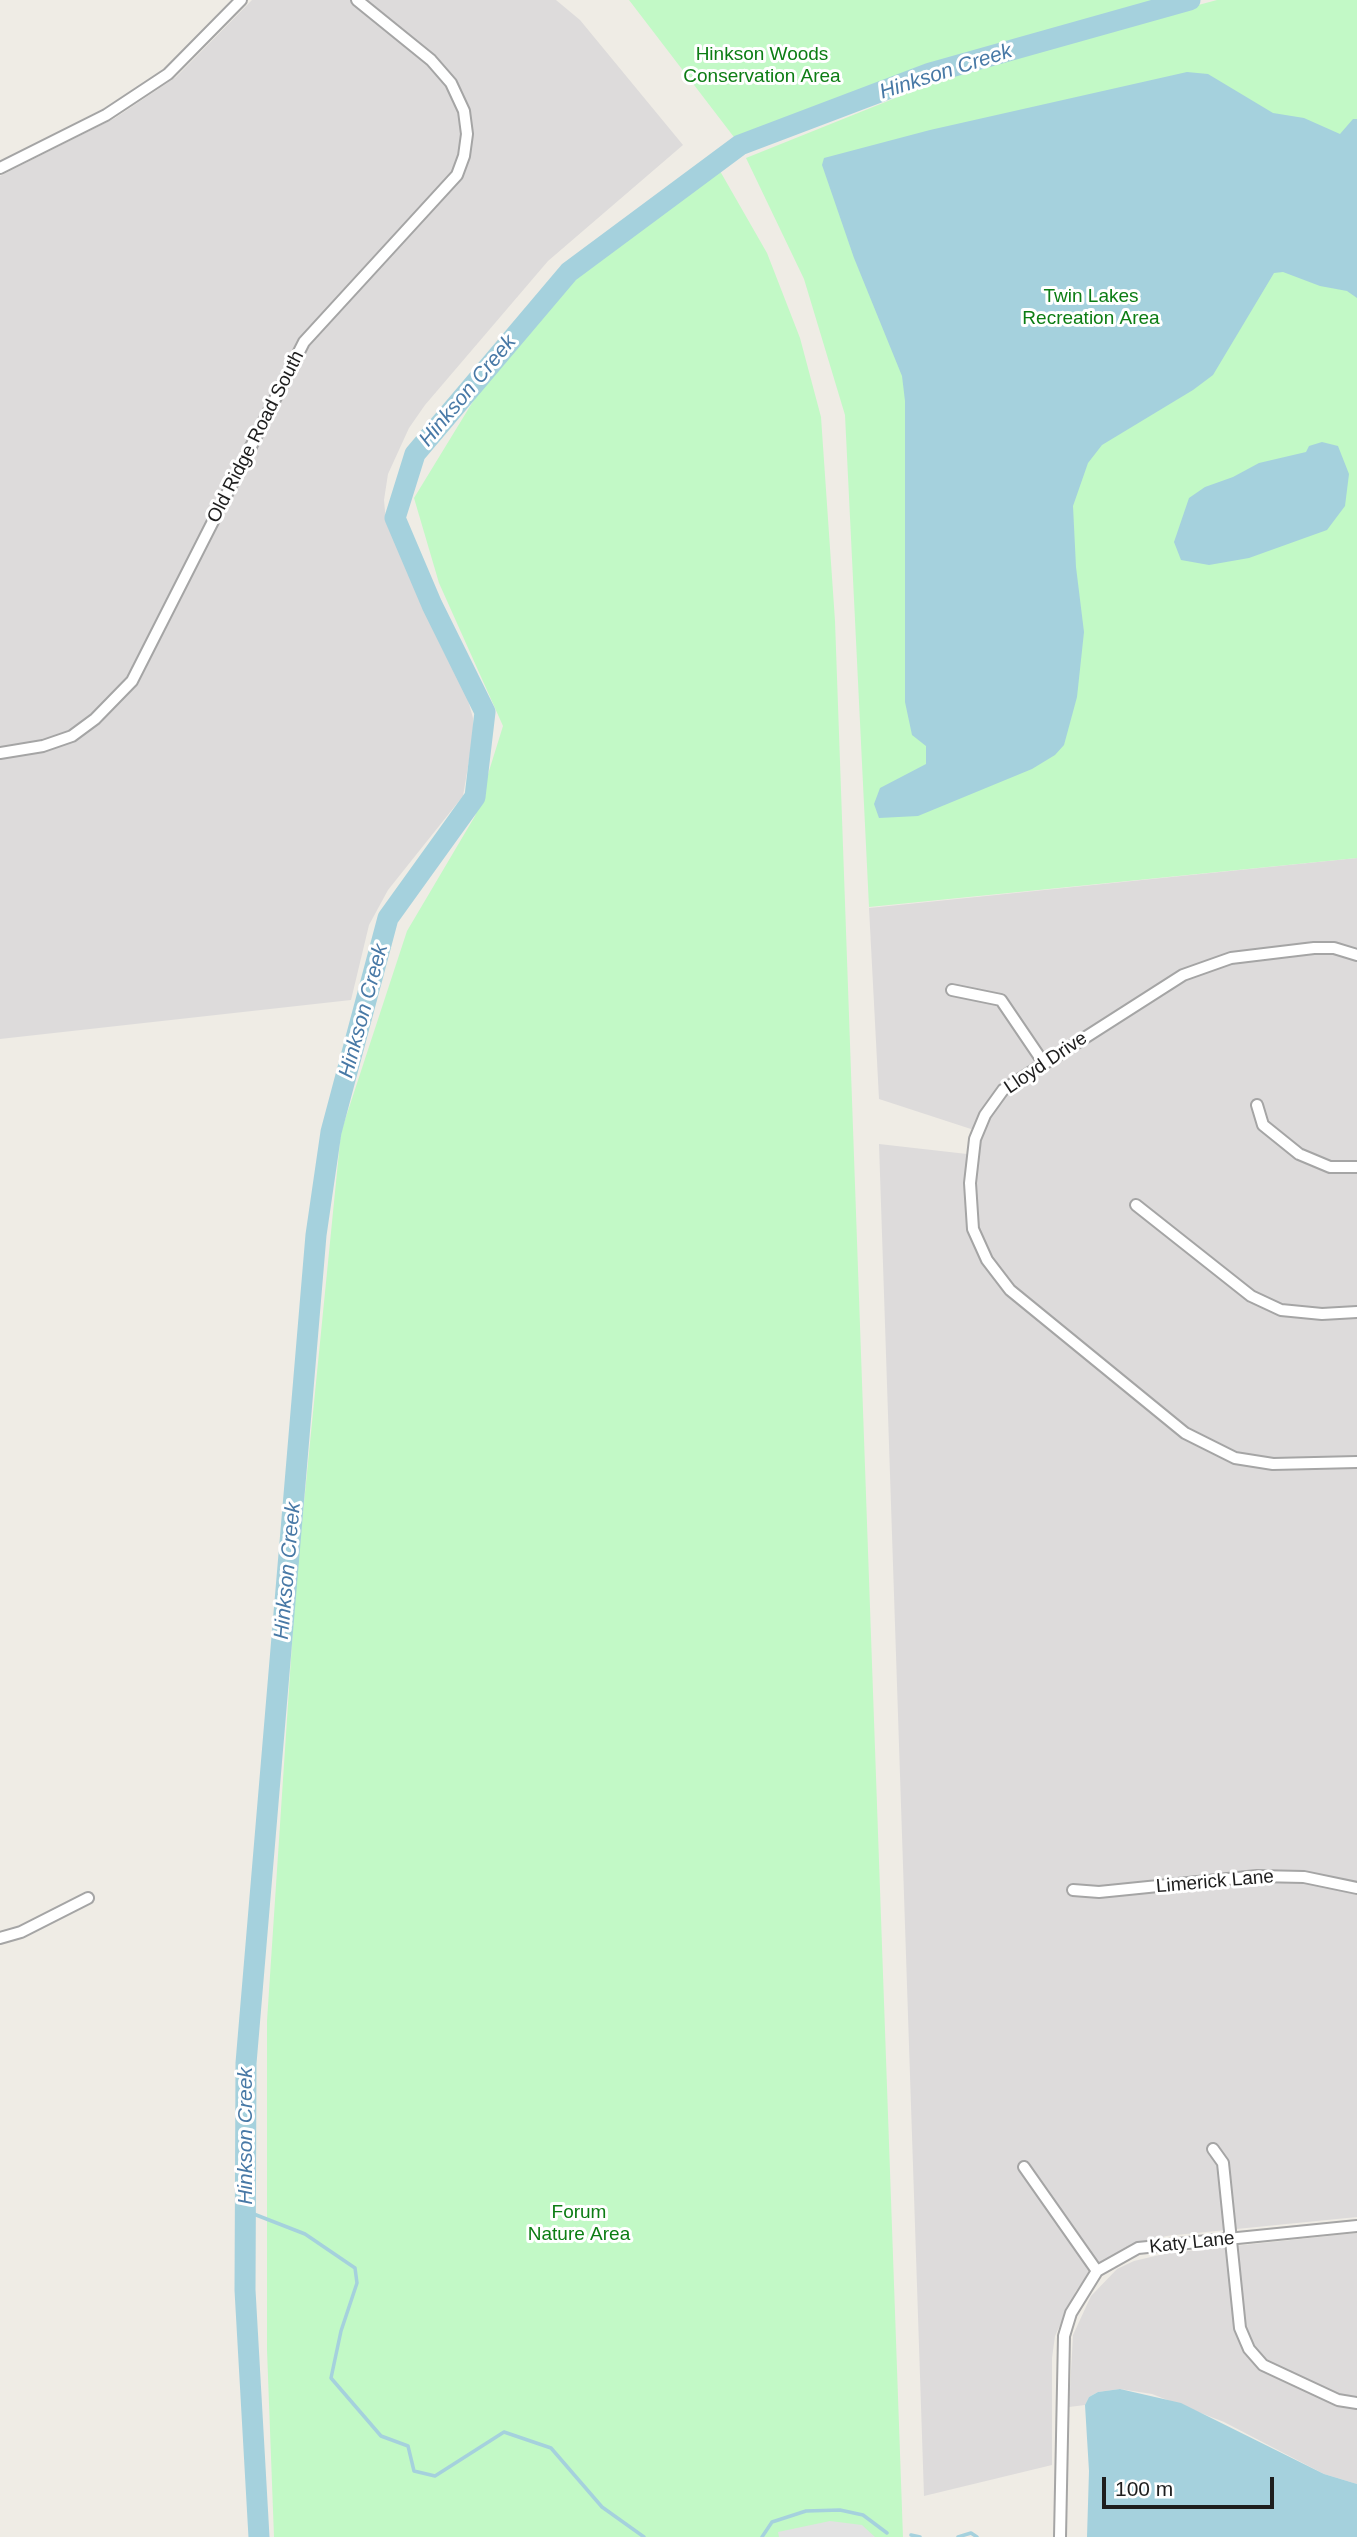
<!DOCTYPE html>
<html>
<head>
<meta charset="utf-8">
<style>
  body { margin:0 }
  #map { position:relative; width:1357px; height:2537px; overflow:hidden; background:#efece5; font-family:Helvetica,sans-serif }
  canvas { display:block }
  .scale { position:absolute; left:1102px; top:2477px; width:172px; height:32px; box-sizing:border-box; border:4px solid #1e1e1e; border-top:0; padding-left:9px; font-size:21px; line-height:24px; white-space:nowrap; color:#1e1e1e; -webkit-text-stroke:5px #fff; paint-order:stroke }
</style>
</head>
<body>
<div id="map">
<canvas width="1357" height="2537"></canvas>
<div class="scale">100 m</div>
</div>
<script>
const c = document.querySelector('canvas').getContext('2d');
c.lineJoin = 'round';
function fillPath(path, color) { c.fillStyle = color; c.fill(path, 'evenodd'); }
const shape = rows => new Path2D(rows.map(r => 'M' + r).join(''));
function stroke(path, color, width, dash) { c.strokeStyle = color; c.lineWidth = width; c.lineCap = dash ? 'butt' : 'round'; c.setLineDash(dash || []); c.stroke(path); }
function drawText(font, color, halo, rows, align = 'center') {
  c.font = font + ' Helvetica,sans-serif'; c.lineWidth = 6; c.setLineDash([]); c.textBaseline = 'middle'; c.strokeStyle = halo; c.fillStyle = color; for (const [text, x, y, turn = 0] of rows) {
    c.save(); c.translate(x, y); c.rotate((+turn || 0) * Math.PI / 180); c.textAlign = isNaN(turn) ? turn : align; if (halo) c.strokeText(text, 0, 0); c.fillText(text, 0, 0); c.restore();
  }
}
fillPath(shape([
  [252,0,556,0,580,20,683,145,548,261,425,405,409,428,388,474,384,500,386,522,466,693,473,718,473,737,463,796,388,890,369,925,351,1000,0,1039,0,176,115,118,176,77],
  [1357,858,1357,2217,1166,2236,1110,2256,1089,2274,1076,2291,1055,2336,1052,2358,1052,2465,924,2496,879,1144,967,1154,974,1130,879,1099,869,908],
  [1357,2233,1357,2484,1324,2474,1224,2422,1152,2394,1120,2389,1098,2392,1089,2397,1085,2405,1069,2407,1073,2335,1091,2296,1117,2269,1134,2261,1168,2253]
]), '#dddbdb');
fillPath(shape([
  [629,0,1190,0,930,73,740,145],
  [1217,0,1357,0,1357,858,869,907,845,415,804,279,746,158,985,62],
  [720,171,767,253,800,338,821,417,835,621,903,2537,274,2537,267,2350,267,2021,296,1583,341,1132,407,931,475,816,503,726,439,583,414,498,483,385,584,262]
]), '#c2f9c6');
fillPath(shape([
  [830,2521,862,2525,875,2537,779,2537,778,2532]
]), '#e2e2e2');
fillPath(shape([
  [1187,72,1208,74,1273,113,1304,118,1340,134,1353,119,1357,119,1357,298,1347,291,1320,286,1283,272,1274,273,1213,375,1193,390,1102,445,1088,463,1073,506,1076,567,1084,632,1077,697,1064,745,1055,755,1032,769,918,816,879,818,874,804,880,788,926,764,926,746,912,735,905,702,905,401,902,376,854,258,822,165,824,158,930,130],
  [1322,442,1338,446,1349,474,1345,506,1327,530,1249,558,1209,565,1181,560,1174,542,1189,498,1205,487,1233,477,1259,463,1306,452,1309,446],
  [1120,2389,1181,2403,1324,2474,1357,2484,1357,2537,1087,2537,1089,2471,1085,2405,1089,2397,1098,2392]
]), '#a5d1dd');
stroke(shape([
  [246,2211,305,2234,355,2268,357,2283,341,2331,331,2378,381,2436,408,2446,414,2471,435,2476,504,2432,551,2448,602,2507,644,2537],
  [911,2535,920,2537],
  [762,2537,772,2522,806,2511,840,2510,863,2515,887,2533],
  [958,2537,971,2533,977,2537]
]), '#a5d1dd', 3.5);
stroke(shape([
  [259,2537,245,2290,246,2063,316,1235,331,1132,388,918,475,797,485,712,432,605,395,518,415,454,569,272,740,145,930,73,1190,0]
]), '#a5d1dd', 21);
const minor = shape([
  [0,168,106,115,168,74,241,0],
  [0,753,43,746,72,736,95,719,132,681,304,342,457,175,464,156,467,134,464,111,451,83,431,60,357,0],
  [1357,955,1334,948,1314,948,1231,958,1183,975,1003,1090,985,1115,975,1139,970,1183,973,1229,987,1260,1010,1290,1185,1433,1235,1458,1273,1464,1357,1462],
  [952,990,1001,1000,1043,1062],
  [1257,1105,1263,1125,1299,1154,1330,1167,1357,1167],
  [1136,1205,1251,1296,1281,1310,1322,1314,1357,1312],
  [1073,1890,1099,1892,1257,1876,1304,1877,1357,1888],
  [0,1938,21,1932,88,1898],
  [1213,2149,1223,2163,1240,2328,1249,2349,1263,2365,1338,2400,1357,2403],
  [1024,2167,1097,2271],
  [1060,2537,1064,2336,1071,2313,1097,2271,1138,2248,1357,2226]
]);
stroke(minor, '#a5a5a5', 14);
stroke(minor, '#fff', 10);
drawText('19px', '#0c7d14', '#fff', [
  ["Hinkson Woods",762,55],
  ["Conservation Area",762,77],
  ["Twin Lakes",1091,297],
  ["Recreation Area",1091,319],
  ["Forum",579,2213],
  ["Nature Area",579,2235]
]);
drawText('19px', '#1e1e1e', '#fff', [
  ["Old Ridge Road South",256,437,-63],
  ["Lloyd Drive",1046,1063,-34],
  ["Limerick Lane",1215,1882,-5],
  ["Katy Lane",1192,2243,-6]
]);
drawText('italic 21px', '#4879a6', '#fff', [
  ["Hinkson Creek",946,72,-18],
  ["Hinkson Creek",468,391,-50],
  ["Hinkson Creek",364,1011,-75],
  ["Hinkson Creek",288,1571,-85],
  ["Hinkson Creek",246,2136,-90]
]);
</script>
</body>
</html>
